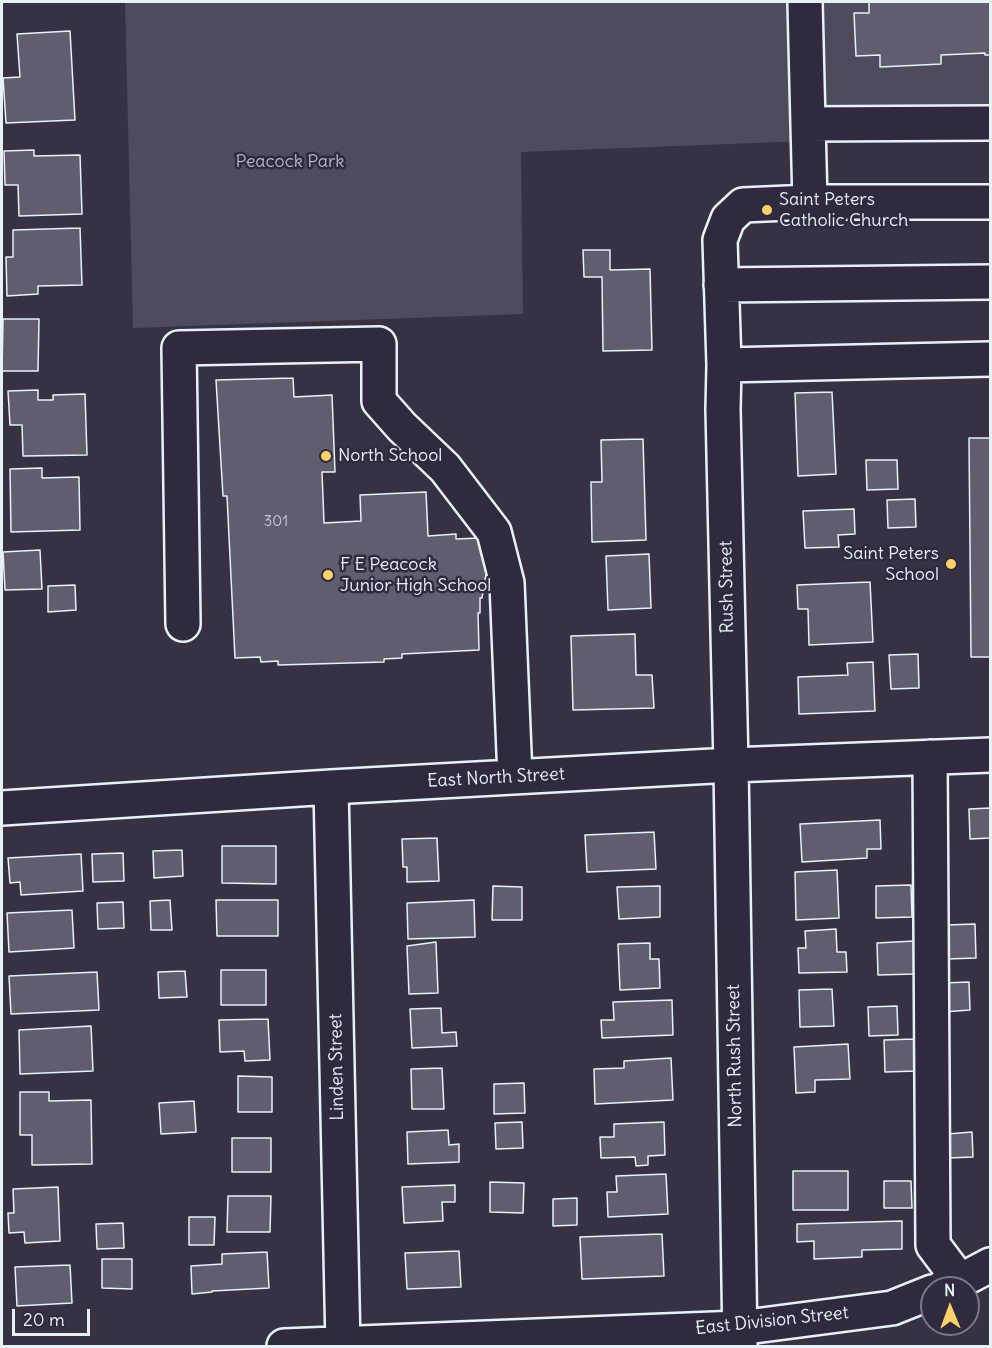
<!DOCTYPE html>
<html>
<head>
<meta charset="utf-8">
<style>
  body { margin:0 }
  #map { position:relative; width:992px; height:1348px; overflow:hidden; background:#363244; font-family:Delius,sans-serif }
  canvas { display:block }
  .frame { position:absolute; inset:0; border:3px solid #e8f1f8; pointer-events:none }
  .north { position:absolute; left:920px; top:1276px; width:60px; height:60px; box-sizing:border-box; background:#2f2a3d; border:2px solid #797a88; border-radius:50%; rotate:359deg; font-size:16px; font-weight:700; line-height:24px; text-align:center; color:#e8f1f8 }
  .north::after { content:''; display:block; margin:auto; width:21px; height:27px; background:#ffd166; clip-path:polygon(50% 0,100% 100%,50% 72%,0 100%) }
  .scale { position:absolute; left:12px; top:1309px; width:78px; height:27px; box-sizing:border-box; border:3px solid #e8f1f8; border-top:0; padding-left:8px; font-size:18px; line-height:21px; white-space:nowrap; color:#e8f1f8; -webkit-text-stroke:4px #2f2a3d; paint-order:stroke }
</style>
</head>
<body>
<div id="map">
<canvas width="992" height="1348"></canvas>
<div class="frame"></div>
<div class="north">N</div>
<div class="scale">20 m</div>
</div>
<script>
const c = document.querySelector('canvas').getContext('2d');
c.lineJoin = 'round';
function fillPath(path, color) { c.fillStyle = color; c.fill(path, 'evenodd'); }
const shape = rows => new Path2D(rows.map(r => 'M' + r).join(''));
function stroke(path, color, width, dash) { c.strokeStyle = color; c.lineWidth = width; c.lineCap = dash ? 'butt' : 'round'; c.setLineDash(dash || []); c.stroke(path); }
function drawText(font, color, halo, rows, align = 'center') {
  c.font = font + ' Delius,sans-serif'; c.lineWidth = 5; c.setLineDash([]); c.textBaseline = 'middle'; c.strokeStyle = halo; c.fillStyle = color; for (const [text, x, y, turn = 0] of rows) {
    c.save(); c.translate(x, y); c.rotate((+turn || 0) * Math.PI / 180); c.textAlign = isNaN(turn) ? turn : align; if (halo) c.strokeText(text, 0, 0); c.fillText(text, 0, 0); c.restore();
  }
}
fillPath(shape([
  [125,2,990,2,990,134,521,152,523,314,133,328]
]), '#4d4b5c');
const building = shape([
  [869,2,990,2,990,55,985,55,985,53,941,55,941,64,880,67,880,55,856,56,854,13,869,13,869,2],
  [70,31,75,120,6,123,3,78,20,77,17,34,70,31],
  [34,150,34,156,80,155,82,214,19,216,18,185,5,185,4,151,34,150],
  [80,228,82,285,38,286,38,294,7,296,6,257,13,257,13,230,80,228],
  [583,250,610,250,610,270,650,269,652,350,603,351,602,277,584,277,583,250],
  [3,319,39,319,38,371,2,371,3,319],
  [293,378,294,397,332,395,335,472,322,472,324,523,361,521,360,495,426,492,428,536,456,534,456,539,478,538,484,559,486,574,482,598,480,598,480,613,478,613,479,650,402,654,402,658,384,659,384,662,278,665,278,661,261,662,260,657,235,658,227,496,223,496,216,380,293,378],
  [38,390,38,400,53,400,53,395,85,394,87,455,23,456,22,425,10,425,8,391,38,390],
  [832,392,836,474,798,476,795,393,832,392],
  [969,438,990,438,990,657,971,657,969,438],
  [643,439,646,540,592,542,591,482,602,482,601,440,643,439],
  [866,460,897,460,898,489,867,490,866,460],
  [42,468,42,478,79,477,80,530,11,532,10,469,42,468],
  [915,499,916,527,888,528,887,500,915,499],
  [854,509,855,534,838,535,839,547,805,548,803,511,854,509],
  [40,550,42,589,5,590,3,552,40,550],
  [649,554,651,608,608,610,606,556,649,554],
  [870,582,873,642,809,645,808,609,798,609,797,585,870,582],
  [75,585,76,610,48,612,48,586,75,585],
  [635,634,636,675,652,675,654,708,573,710,571,636,635,634],
  [918,654,919,688,891,689,889,655,918,654],
  [873,662,875,711,799,714,798,677,848,675,847,663,873,662],
  [990,808,990,838,970,839,969,809,990,808],
  [880,820,881,849,867,849,867,858,802,862,800,824,880,820],
  [654,832,656,869,587,872,585,835,654,832],
  [437,838,439,881,407,882,407,867,403,867,402,839,437,838],
  [222,846,276,846,276,884,222,883,222,846],
  [182,850,183,876,154,878,153,851,182,850],
  [123,853,124,881,93,882,92,854,123,853],
  [81,854,83,891,21,895,20,882,10,883,8,858,81,854],
  [837,870,839,918,796,920,795,872,837,870],
  [911,885,912,917,876,918,876,886,911,885],
  [493,886,522,887,522,920,492,920,493,886],
  [660,886,660,917,619,919,617,887,660,886],
  [170,900,172,930,151,930,150,901,170,900],
  [216,900,278,900,278,936,217,936,216,900],
  [474,900,475,937,408,939,407,903,474,900],
  [123,902,124,928,98,929,97,903,123,902],
  [72,910,74,948,9,952,7,913,72,910],
  [975,924,976,958,947,959,946,925,975,924],
  [836,929,837,952,846,952,847,972,799,973,798,948,806,948,805,931,836,929],
  [914,941,915,974,878,975,877,943,914,941],
  [436,942,438,993,409,994,407,946,436,942],
  [650,943,650,959,659,959,660,988,620,990,618,944,650,943],
  [221,970,266,970,266,1005,221,1005,221,970],
  [185,971,187,997,159,998,158,972,185,971],
  [97,972,99,1010,11,1014,9,976,97,972],
  [969,982,970,1010,943,1012,942,983,969,982],
  [832,989,834,1026,800,1027,799,990,832,989],
  [672,1000,673,1035,602,1038,601,1020,614,1020,613,1002,672,1000],
  [897,1006,898,1035,869,1036,868,1007,897,1006],
  [441,1008,442,1033,456,1032,457,1046,412,1048,410,1009,441,1008],
  [268,1019,270,1060,245,1061,244,1051,220,1052,219,1020,268,1019],
  [91,1026,93,1071,20,1074,19,1030,91,1026],
  [915,1039,917,1071,885,1072,884,1040,915,1039],
  [848,1044,850,1079,815,1080,815,1092,796,1093,794,1047,848,1044],
  [671,1058,673,1100,595,1104,594,1069,624,1068,624,1061,671,1058],
  [442,1068,444,1109,412,1109,411,1069,442,1068],
  [238,1076,272,1077,272,1112,238,1112,238,1076],
  [524,1083,525,1113,494,1114,494,1084,524,1083],
  [20,1092,49,1092,49,1101,91,1100,92,1164,32,1165,32,1135,20,1135,20,1092],
  [194,1101,196,1132,161,1134,159,1103,194,1101],
  [522,1122,523,1148,496,1149,495,1123,522,1122],
  [664,1122,665,1155,648,1156,648,1165,636,1166,635,1157,601,1158,600,1137,614,1137,614,1124,664,1122],
  [448,1130,449,1145,459,1144,459,1162,408,1164,407,1132,448,1130],
  [972,1132,973,1157,948,1158,947,1134,972,1132],
  [232,1138,271,1138,271,1172,232,1172,232,1138],
  [793,1171,848,1171,848,1210,793,1210,793,1171],
  [666,1174,668,1214,608,1217,607,1192,617,1192,616,1176,666,1174],
  [884,1181,911,1181,912,1208,884,1208,884,1181],
  [490,1182,524,1183,523,1213,490,1212,490,1182],
  [455,1185,455,1202,442,1202,443,1221,404,1223,402,1187,455,1185],
  [58,1187,60,1241,25,1243,24,1232,9,1233,8,1213,14,1213,13,1189,58,1187],
  [228,1196,271,1196,270,1232,227,1232,228,1196],
  [577,1198,577,1225,553,1226,553,1199,577,1198],
  [189,1217,215,1217,214,1245,189,1245,189,1217],
  [902,1221,902,1249,862,1250,862,1257,814,1259,814,1241,797,1242,797,1224,902,1221],
  [123,1223,124,1248,97,1249,96,1224,123,1223],
  [662,1234,664,1276,582,1279,580,1237,662,1234],
  [459,1251,461,1287,407,1289,405,1253,459,1251],
  [267,1252,269,1288,212,1291,212,1292,192,1294,191,1266,222,1264,222,1254,267,1252],
  [102,1259,132,1259,132,1289,102,1288,102,1259],
  [70,1265,72,1303,17,1306,15,1267,70,1265]
]);
fillPath(building, '#605e6e');
stroke(building, '#e8f1f8', 1.5);
const minor = shape([
  [805,2,808,124,990,123],
  [810,202,990,202],
  [721,285,990,282],
  [724,365,990,359],
  [183,624,179,348,379,344,379,401,402,427,445,468,494,532,507,583,515,777],
  [930,757,933,1245,960,1281],
  [331,787,343,1346],
  [2,808,331,787,731,765,990,755],
  [942,1288,960,1281,990,1265],
  [284,1346,739,1328,892,1308,932,1292],
  [740,1346,731,765,723,409,724,365,720,240,728,219,743,205,810,202,808,124]
]);
stroke(minor, '#e8f1f8', 38);
stroke(minor, '#2f2a3d', 33);
for (const [x, y, r, color] of [
  [767,210,6,"#ffd166"],
  [326,456,6,"#ffd166"],
  [951,564,6,"#ffd166"],
  [328,575,6,"#ffd166"]
]) { const dot = new Path2D(); dot.arc(x, y, r, 0, 2 * Math.PI); c.fillStyle = color; c.fill(dot); stroke(dot, '#2f2a3d', 2); }
drawText('15px', '#c6ccd6', null, [
  ["301",276,522]
]);
drawText('18px', '#b2b7c1', '#2f2a3d', [
  ["Peacock Park",290,162]
]);
drawText('18px', '#e8f1f8', '#2f2a3d', [
  ["Saint Peters",779,200],
  ["Catholic Church",779,221],
  ["North School",338,456],
  ["Saint Peters",939,554,"right"],
  ["School",939,575,"right"],
  ["F E Peacock",340,565],
  ["Junior High School",340,586]
], 'left');
drawText('18px', '#e8f1f8', '#2f2a3d', [
  ["Rush Street",727,587,-91],
  ["East North Street",496,778,-3],
  ["North Rush Street",735,1056,-91],
  ["Linden Street",337,1067,-91],
  ["East Division Street",772,1321,-6]
]);
</script>
</body>
</html>
